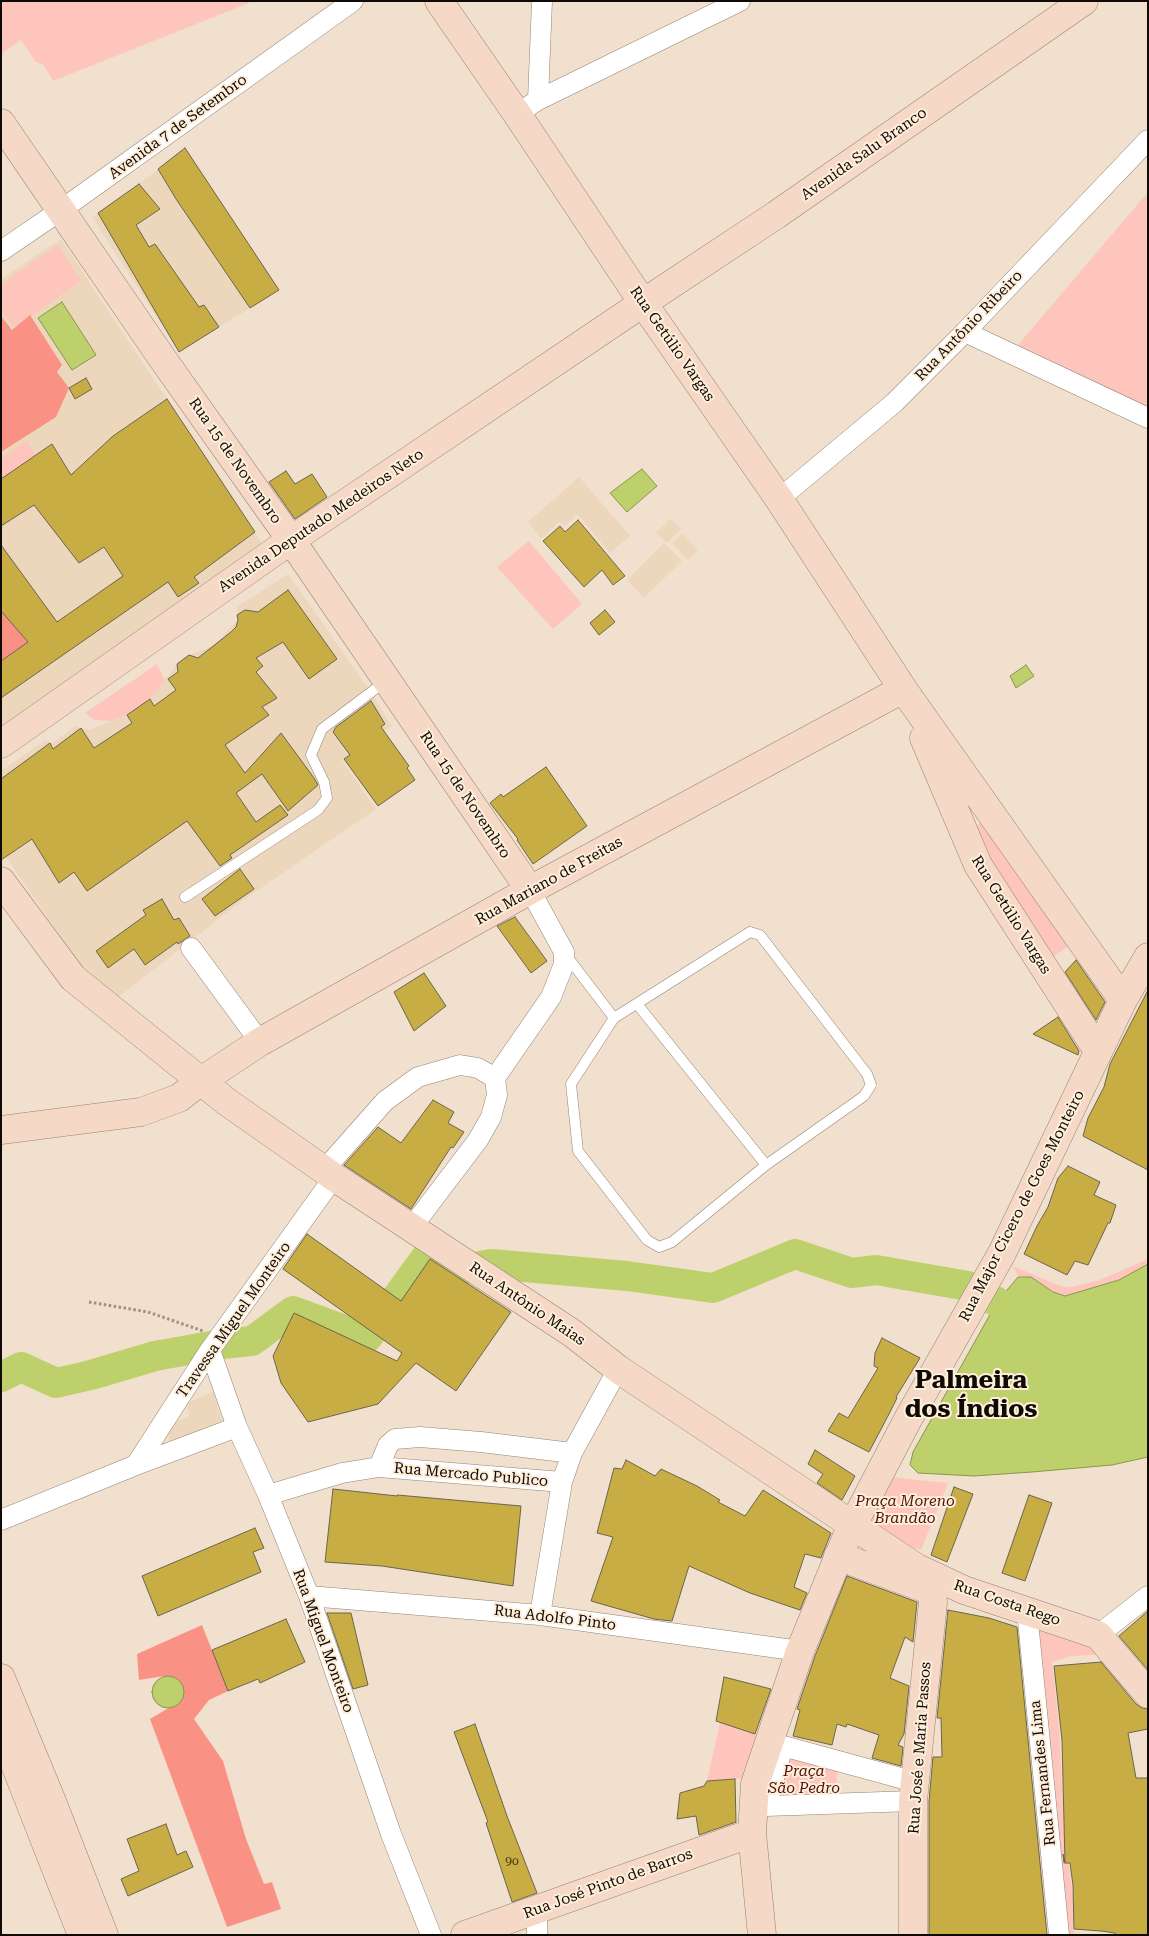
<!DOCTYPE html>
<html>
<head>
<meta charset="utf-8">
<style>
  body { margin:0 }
  #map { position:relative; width:1149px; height:1936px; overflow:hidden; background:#f1e0cd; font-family:"Roboto Serif",serif }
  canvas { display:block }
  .frame { position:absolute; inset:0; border:2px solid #100a05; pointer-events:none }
</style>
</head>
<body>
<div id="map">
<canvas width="1149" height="1936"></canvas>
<div class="frame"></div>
</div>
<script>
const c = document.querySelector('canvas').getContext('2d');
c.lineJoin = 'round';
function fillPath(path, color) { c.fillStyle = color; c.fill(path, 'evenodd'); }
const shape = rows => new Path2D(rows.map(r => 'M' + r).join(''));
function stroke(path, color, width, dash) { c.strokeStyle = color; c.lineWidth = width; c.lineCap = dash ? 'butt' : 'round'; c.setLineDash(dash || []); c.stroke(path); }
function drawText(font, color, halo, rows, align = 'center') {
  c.font = font + ' "Roboto Serif",serif'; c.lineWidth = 4; c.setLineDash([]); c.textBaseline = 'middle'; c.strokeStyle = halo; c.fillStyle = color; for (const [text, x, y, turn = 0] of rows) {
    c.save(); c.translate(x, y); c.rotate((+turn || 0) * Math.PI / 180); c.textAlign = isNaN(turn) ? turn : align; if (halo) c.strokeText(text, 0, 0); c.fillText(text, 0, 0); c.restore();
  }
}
fillPath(shape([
  [185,148,279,290,179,352,92,217,133,189],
  [61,239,262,543,1,729,1,279],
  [579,477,630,536,610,553,577,514,565,526,559,522,541,539,528,522],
  [670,519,681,529,667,543,656,533],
  [682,534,698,550,688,560,672,543],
  [664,543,682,561,644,598,627,580],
  [288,574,374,697,392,726,342,760,376,809,242,901,117,998,88,976,1,850,1,771,44,741,53,743,75,726,89,730,127,715,150,699,177,664,189,655,213,646,238,620,237,607],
  [213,1392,222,1421,171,1443,165,1427,189,1416,187,1403]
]), '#ecd7bd');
fillPath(shape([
  [1,1,249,1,249,3,53,81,44,65,36,62,21,40,1,54],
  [1148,192,1148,407,1018,345],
  [58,245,81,281,15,328,1,310,1,284],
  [27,441,36,456,1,479,1,458],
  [529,541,582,604,553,629,497,567],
  [157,664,165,680,150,699,127,715,111,721,94,720,85,713],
  [983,822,1070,945,1045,962,967,830],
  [1148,1259,1148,1264,1135,1273,1119,1280,1065,1296,1053,1292,1031,1277,1018,1276,1013,1266,1060,1286,1071,1287,1100,1280],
  [889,1477,948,1483,921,1550,900,1544,867,1525],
  [1030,1628,1104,1649,1110,1654,1071,1656,1052,1662,1059,1725,1064,1828,1073,1896,1074,1934,1060,1934],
  [720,1722,760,1736,744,1778,707,1781],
  [784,1741,839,1760,834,1808,764,1814]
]), '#fec5bc');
fillPath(shape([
  [30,315,62,365,57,372,69,388,56,417,1,452,1,316,12,330],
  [1,611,28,642,1,661],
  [202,1625,228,1691,209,1700,194,1719,223,1761,246,1839,264,1884,272,1882,281,1909,227,1927,150,1719,182,1700,164,1676,139,1680,137,1654]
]), '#f99284');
const water = shape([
  [62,302,96,355,72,370,38,318,62,302],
  [642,469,657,486,627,512,610,493,642,469],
  [1026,665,1034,676,1016,688,1010,676,1026,665],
  [1148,1264,1148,1457,1112,1465,1032,1472,974,1476,918,1473,910,1465,913,1452,997,1302,1018,1277,1031,1277,1053,1292,1065,1296,1119,1280,1148,1264],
  '152 1692a16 16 0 1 1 32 0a16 16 0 1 1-32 0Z'
]);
fillPath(water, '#bed06c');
stroke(water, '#8a954d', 1);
stroke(shape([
  [1,1377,21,1367,56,1383,91,1375,155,1356,222,1344,252,1341,293,1311,367,1338,429,1253,464,1269,491,1264,627,1276,713,1288,795,1254,852,1273,876,1270,968,1286,997,1302]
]), '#bed06c', 30);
const building = shape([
  [185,148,279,290,250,308,176,199,158,169,185,148],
  [139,184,160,209,136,225,149,247,155,244,199,307,204,305,219,327,179,352,98,213,139,184],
  [86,378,92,389,75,399,69,388,86,378],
  [167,399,255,532,194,577,199,583,178,597,168,582,1,698,1,661,28,642,1,611,1,545,57,622,123,576,104,547,79,563,34,505,1,526,1,479,52,444,71,475,113,436,167,399],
  [286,471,295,484,312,474,327,497,295,519,269,482,286,471],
  [578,520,625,576,613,585,602,570,584,587,543,541,560,526,565,532,578,520],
  [288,590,337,659,309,679,283,642,256,658,263,666,256,672,277,698,262,707,269,715,225,745,245,773,281,733,314,778,318,785,288,811,262,774,236,793,256,822,280,805,288,815,230,855,232,858,220,866,187,821,87,891,74,872,59,883,32,839,1,860,1,779,50,743,53,749,81,728,94,748,132,723,127,715,150,699,154,706,176,690,168,679,178,672,177,664,189,655,198,658,231,632,236,627,238,620,237,615,245,610,258,612,288,590],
  [605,610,615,622,599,635,590,623,605,610],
  [371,701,385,724,381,727,409,766,407,768,415,780,378,806,344,759,350,755,333,732,336,727,371,701],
  [546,767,587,826,533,864,517,840,518,839,490,803,501,794,503,797,546,767],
  [240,869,254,889,215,916,202,899,240,869],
  [162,899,174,920,179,918,190,936,178,944,177,942,145,965,134,949,108,968,96,951,146,915,143,910,162,899],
  [515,917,547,961,531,973,497,926,515,917],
  [1076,960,1105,1002,1096,1020,1065,972,1076,960],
  [424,973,446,1006,414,1031,394,992,424,973],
  [1148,990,1148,1170,1083,1136,1088,1118,1104,1087,1110,1064,1148,990],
  [1058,1017,1079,1051,1078,1055,1033,1034,1058,1017],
  [433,1100,454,1112,448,1123,464,1132,453,1148,451,1147,411,1209,344,1165,378,1127,401,1143,433,1100],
  [1068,1166,1100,1182,1094,1195,1116,1205,1110,1223,1108,1223,1088,1265,1075,1261,1067,1275,1024,1254,1037,1226,1048,1207,1058,1178,1068,1166],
  [307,1234,401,1301,430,1259,511,1312,456,1391,416,1363,378,1404,308,1422,281,1383,273,1356,294,1313,397,1361,402,1353,283,1269,307,1234],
  [882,1338,920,1358,896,1397,897,1398,889,1414,869,1452,828,1431,839,1413,848,1418,878,1368,874,1366,875,1353,882,1338],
  [815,1450,855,1476,842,1500,817,1483,823,1474,808,1464,815,1450],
  [626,1460,655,1476,661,1469,697,1486,720,1500,718,1502,745,1516,763,1490,831,1533,821,1558,805,1554,794,1587,807,1593,800,1610,750,1593,689,1566,672,1621,654,1619,591,1601,613,1537,597,1533,614,1468,622,1469,626,1460],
  [954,1487,973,1494,947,1562,931,1555,954,1487],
  [333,1489,397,1496,397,1495,521,1506,513,1586,382,1566,325,1562,333,1489],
  [1029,1495,1052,1503,1025,1581,1002,1573,1029,1495],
  [255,1528,264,1548,253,1552,261,1572,158,1616,142,1576,255,1528],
  [847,1576,917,1602,913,1642,905,1637,890,1678,909,1686,904,1734,898,1745,903,1747,901,1766,872,1758,879,1735,847,1724,846,1727,837,1724,832,1745,793,1736,800,1710,797,1709,815,1656,847,1576],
  [948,1610,989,1618,1017,1627,1047,1935,929,1935,929,1802,933,1757,942,1757,941,1718,937,1718,948,1610],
  [1148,1611,1148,1670,1119,1636,1148,1611],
  [327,1613,351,1613,368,1685,353,1689,327,1613],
  [286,1619,305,1662,260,1683,258,1679,228,1691,212,1650,286,1619],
  [1101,1662,1136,1704,1142,1708,1148,1709,1148,1729,1128,1733,1136,1778,1148,1778,1148,1935,1115,1935,1115,1933,1101,1931,1074,1929,1073,1885,1070,1863,1064,1863,1063,1854,1065,1862,1062,1740,1054,1666,1101,1662],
  [724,1677,771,1689,755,1734,716,1721,724,1677],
  [475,1724,507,1816,537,1893,512,1902,486,1823,488,1822,454,1732,475,1724],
  [735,1779,736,1822,699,1835,696,1816,677,1819,680,1793,704,1786,707,1781,735,1779],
  [166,1824,177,1855,186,1851,193,1867,128,1896,121,1879,139,1871,127,1839,166,1824]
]);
fillPath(building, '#c7ad43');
stroke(building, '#6a6450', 1);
const lane = shape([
  [185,897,318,810,327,798,324,782,311,755,322,729,386,681],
  [750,932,760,935,867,1074,871,1085,864,1096,766,1165,672,1242,659,1247,647,1240,578,1151,571,1084,614,1018,750,932],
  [566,955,614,1018],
  [637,1004,766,1165]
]);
const street = shape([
  [538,100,542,1],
  [517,114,538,100,740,1],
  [1,251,61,210,353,1],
  [965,332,1148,418],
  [779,499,894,403,965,332,1148,140],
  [191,948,260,1042],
  [324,1170,385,1101,418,1077,460,1065,478,1068,495,1078],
  [412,1227,478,1140,491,1117,497,1095,495,1078,551,997,564,964,564,952,530,890],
  [210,1350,237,1427,268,1495,309,1596,391,1834,431,1935],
  [136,1465,210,1350,334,1177],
  [379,1467,562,1482],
  [268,1495,342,1473,379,1467,388,1445,395,1439,420,1437,481,1442,572,1453],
  [1,1520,136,1465,237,1427],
  [309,1596,540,1615,800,1651],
  [1027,1611,1059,1935],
  [540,1615,562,1482,572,1453,618,1369],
  [1098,1635,1148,1596],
  [913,1801,766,1806,783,1746,915,1782],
  [537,1935,537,1910]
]);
const secondary = shape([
  [439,1,517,114,643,303,779,499,903,689,1123,1000],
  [1,123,162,358,291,540,530,890],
  [924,738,978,865,1098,1051],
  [1,744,291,540,643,303,776,215,1084,1],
  [1,881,73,978,227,1102,334,1177,572,1333,618,1369,917,1568,964,1590,1098,1635,1148,1694],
  [1,1130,141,1112,179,1098,201,1081,260,1042,530,890,903,689],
  [838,1556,930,1590],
  [1,1678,51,1799,104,1935],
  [1,1729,82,1935],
  [465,1935,752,1833],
  [762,1935,752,1833,755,1784,800,1651,847,1536,907,1421,1002,1253,1123,1000,1148,957],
  [913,1935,913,1801,933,1602,929,1575]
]);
stroke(lane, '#938472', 11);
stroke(street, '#938472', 21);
stroke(secondary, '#938472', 29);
stroke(shape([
  [89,1302,148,1312,203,1331]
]), '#9e9183', 3, [2.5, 2.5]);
stroke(lane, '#fff', 10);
stroke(street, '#fff', 20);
stroke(secondary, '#f6d8c6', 28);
drawText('12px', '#3e3314', null, [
  ["90",512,1861]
]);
drawText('15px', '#100a05', '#feeeda', [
  ["Avenida 7 de Setembro",178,127,-36],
  ["Avenida Salu Branco",864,154,-35],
  ["Rua Antônio Ribeiro",969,326,-46],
  ["Rua Getúlio Vargas",672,344,55],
  ["Rua 15 de Novembro",235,461,55],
  ["Avenida Deputado Medeiros Neto",321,521,-34],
  ["Rua 15 de Novembro",465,795,56],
  ["Rua Mariano de Freitas",549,881,-29],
  ["Rua Getúlio Vargas",1011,915,58],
  ["Rua Major Cicero de Goes Monteiro",1022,1206,-63],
  ["Rua Antônio Maias",527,1304,34],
  ["Travessa Miguel Monteiro",234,1320,-55],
  ["Rua Mercado Publico",471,1475,5],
  ["Rua Costa Rego",1007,1603,19],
  ["Rua Adolfo Pinto",555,1618,7],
  ["Rua Miguel Monteiro",323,1641,70],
  ["Rua José e Maria Passos",920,1748,-86],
  ["Rua Fernandes Lima",1043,1773,-96],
  ["Rua José Pinto de Barros",608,1884,-20]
]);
drawText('italic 15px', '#50110d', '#feeeda', [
  ["Praça Moreno",905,1502],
  ["Brandão",905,1519],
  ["Praça",804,1772],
  ["São Pedro",804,1789]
]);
drawText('bold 25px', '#100a05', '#feeeda', [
  ["Palmeira",971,1381],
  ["dos Índios",971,1410]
]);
</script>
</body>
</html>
